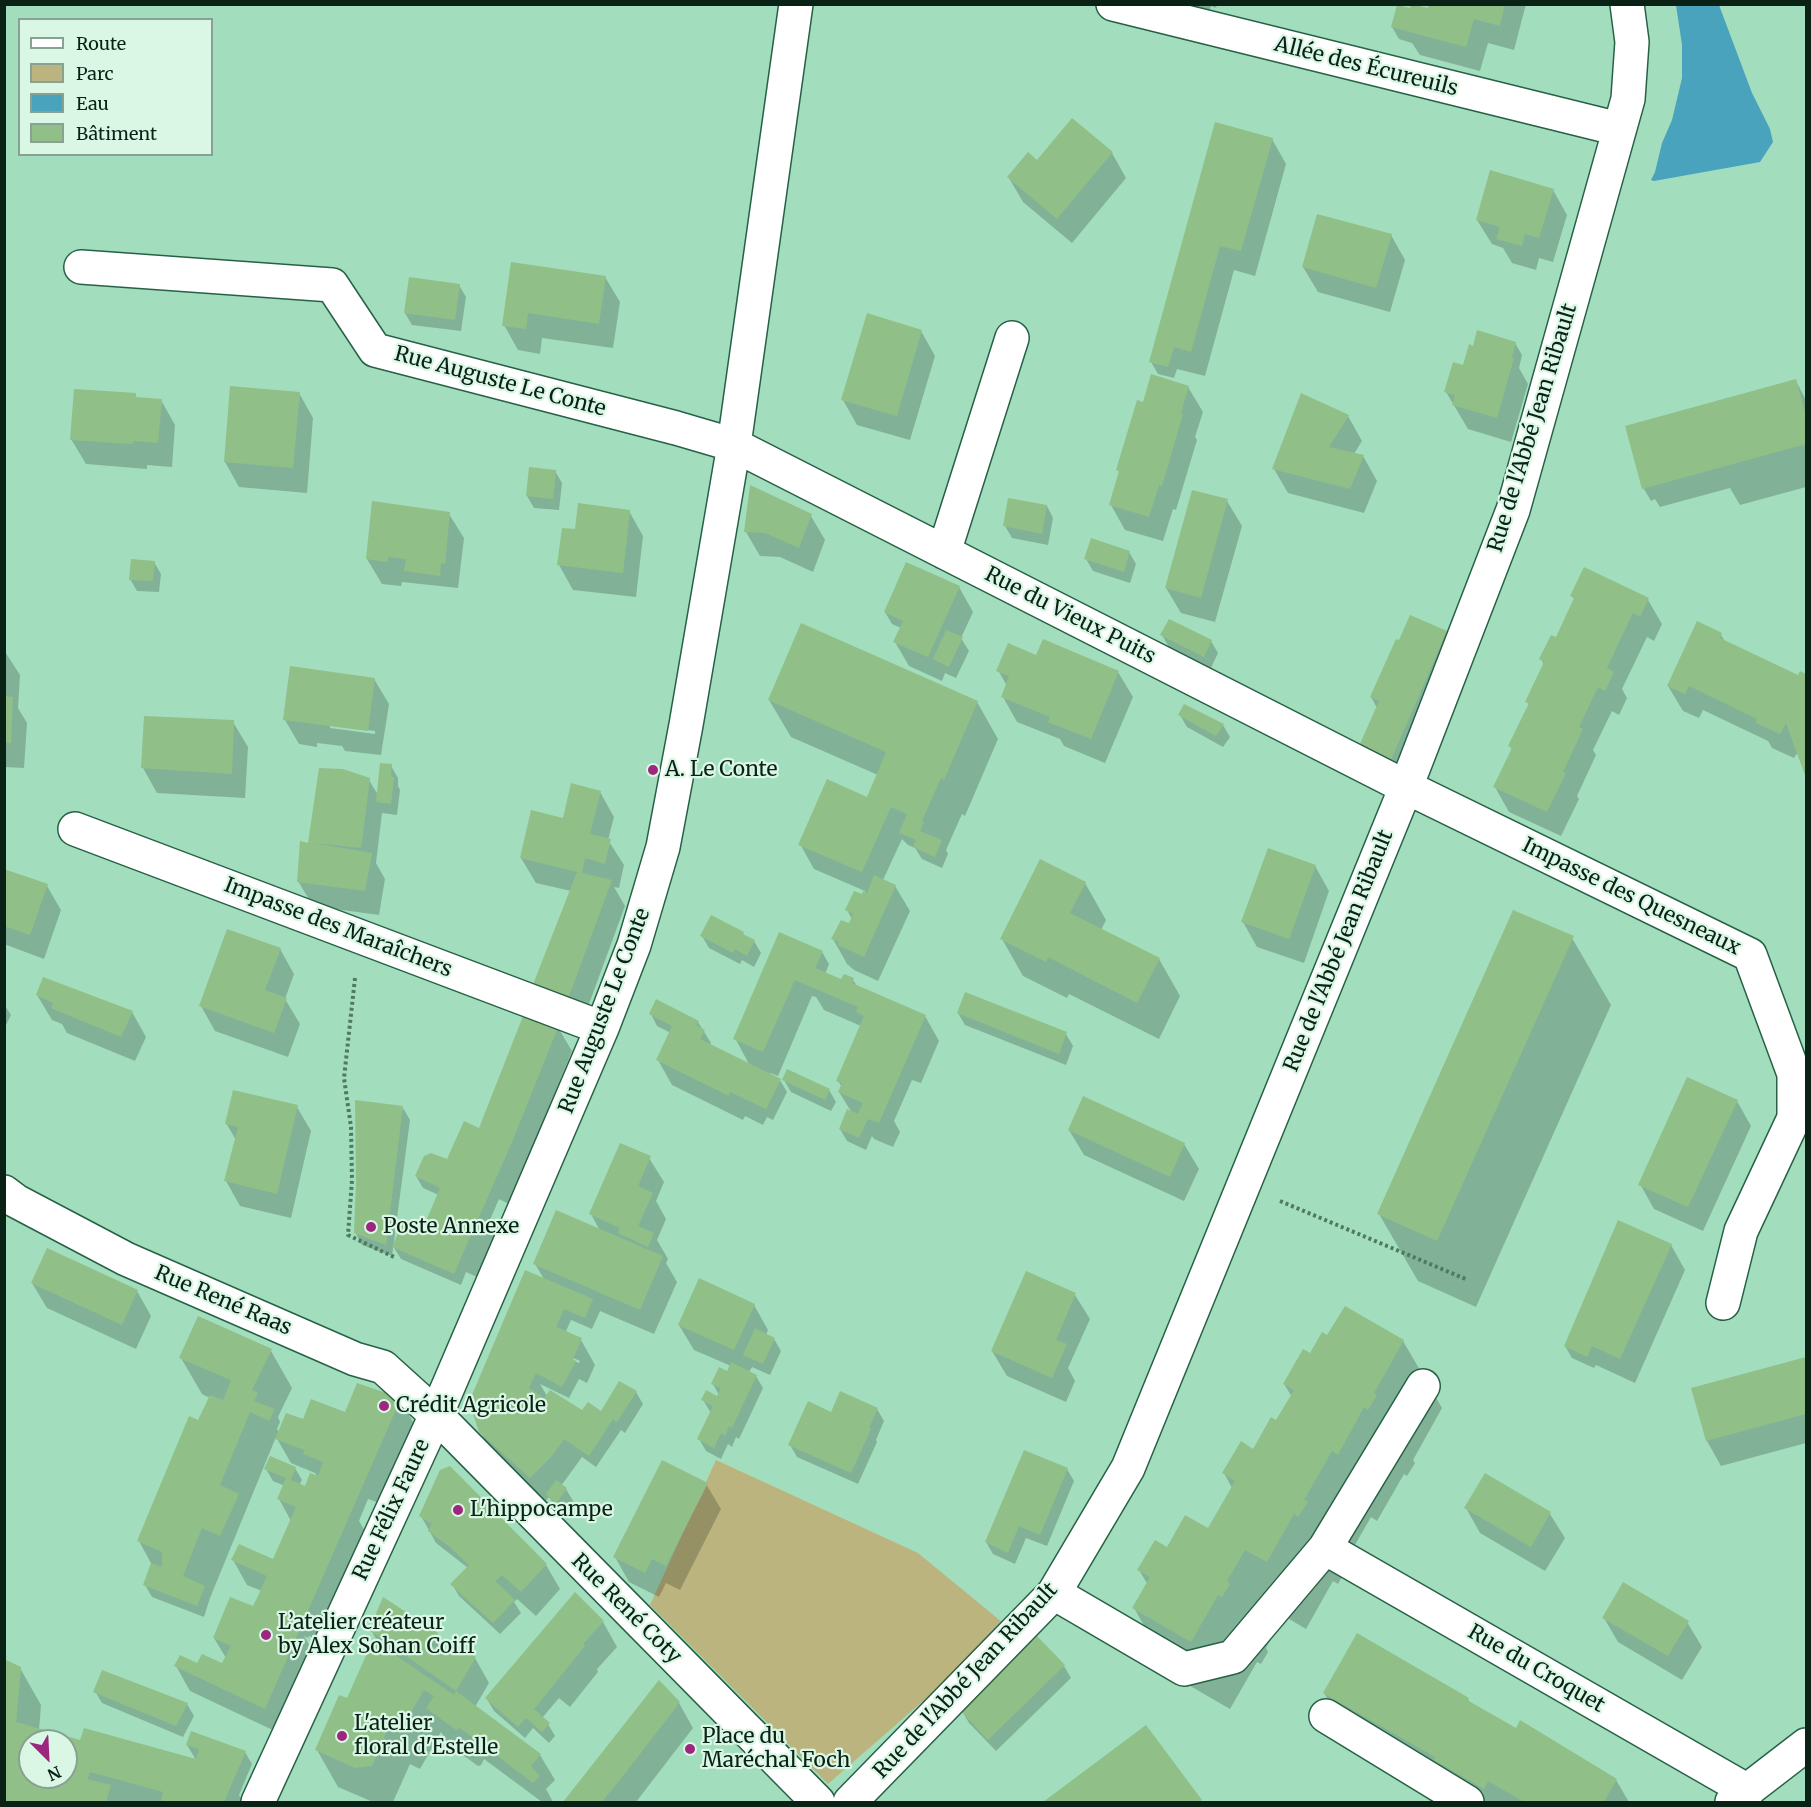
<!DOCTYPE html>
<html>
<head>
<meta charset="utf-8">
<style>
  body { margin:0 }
  #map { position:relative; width:1811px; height:1807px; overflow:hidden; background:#a2debd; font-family:Merriweather,serif }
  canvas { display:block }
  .frame { position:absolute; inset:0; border:6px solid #0a2216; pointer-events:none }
  .legend { position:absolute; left:18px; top:18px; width:195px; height:138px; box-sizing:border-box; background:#daf7e6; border:2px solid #87a293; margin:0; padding:8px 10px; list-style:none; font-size:18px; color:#0a2216 }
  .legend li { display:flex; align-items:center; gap:12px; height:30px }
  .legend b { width:30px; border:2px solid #87a293 }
  .north { position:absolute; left:18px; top:1729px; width:60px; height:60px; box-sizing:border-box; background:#daf7e6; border:2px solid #87a293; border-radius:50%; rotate:156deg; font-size:16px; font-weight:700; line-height:24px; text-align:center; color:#0a2216 }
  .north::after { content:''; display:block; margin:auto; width:21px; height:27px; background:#9d267f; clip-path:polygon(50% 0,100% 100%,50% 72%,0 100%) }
</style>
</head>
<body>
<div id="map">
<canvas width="1811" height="1807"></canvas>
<div class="frame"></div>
<ul class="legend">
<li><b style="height:8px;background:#fff"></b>Route</li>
<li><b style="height:16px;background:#bcb47f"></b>Parc</li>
<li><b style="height:16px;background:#49a3bd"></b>Eau</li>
<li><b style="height:16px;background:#90bf87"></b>Bâtiment</li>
</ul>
<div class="north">N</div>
</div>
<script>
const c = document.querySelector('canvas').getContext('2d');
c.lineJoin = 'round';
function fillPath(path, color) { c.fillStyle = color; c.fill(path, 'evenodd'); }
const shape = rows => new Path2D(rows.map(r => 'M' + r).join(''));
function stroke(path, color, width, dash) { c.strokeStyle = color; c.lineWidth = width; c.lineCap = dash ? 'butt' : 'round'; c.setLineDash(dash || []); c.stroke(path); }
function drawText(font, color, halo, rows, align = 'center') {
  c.font = font + ' Merriweather,serif'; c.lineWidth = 4.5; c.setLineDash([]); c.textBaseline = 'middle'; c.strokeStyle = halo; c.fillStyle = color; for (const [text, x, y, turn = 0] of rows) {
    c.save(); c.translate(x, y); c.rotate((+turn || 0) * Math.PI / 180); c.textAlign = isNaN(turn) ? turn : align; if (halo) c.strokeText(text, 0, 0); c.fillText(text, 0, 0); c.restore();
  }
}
fillPath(shape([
  [716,1460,918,1553,1008,1627,828,1784,650,1605]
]), '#bcb47f');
fillPath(shape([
  [1676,5,1719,5,1752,93,1770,129,1773,142,1760,162,1654,181,1651,180,1655,172,1662,143,1672,120,1682,78,1682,45]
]), '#49a3bd');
fillPath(shape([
  [1183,4,1217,4,1216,8,1211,6,1209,14],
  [1430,4,1526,4,1514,50,1488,43,1480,71,1420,55,1412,43,1399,39,1392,27,1409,9,1429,10],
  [1072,120,1112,153,1126,178,1072,243,1023,202,1009,178,1037,162],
  [1272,139,1286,164,1255,276,1234,270,1205,376,1177,369,1174,378,1158,374,1151,362],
  [1553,190,1567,215,1553,262,1539,258,1536,270,1512,263,1503,248,1492,244,1477,220],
  [1391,235,1405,260,1390,312,1318,292,1303,267],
  [513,264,605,277,620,302,613,348,542,338,540,354,518,350,504,325],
  [459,285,466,297,461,331,412,325,405,313],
  [921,331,935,356,910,440,857,425,843,400],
  [1515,343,1522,355,1519,368,1528,384,1511,442,1468,429,1446,392,1464,367,1474,347],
  [1796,381,1806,400,1806,487,1740,505,1730,488,1660,507,1655,499,1651,501,1644,489,1627,427],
  [231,387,299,393,313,418,307,493,239,487,225,462],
  [1188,387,1203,412,1195,437,1197,440,1176,510,1173,509,1163,541,1125,530,1111,505,1120,474,1118,470,1144,403],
  [135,395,137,398,161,400,175,425,172,467,147,465,147,469,86,464,71,439],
  [1348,416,1362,441,1354,454,1363,456,1377,481,1364,513,1288,493,1274,469],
  [555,471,562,483,559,510,534,508,527,496],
  [1227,501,1242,526,1215,622,1181,613,1166,588],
  [1047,506,1053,518,1048,545,1012,538,1005,526],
  [629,511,643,536,636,597,573,590,559,565,577,531],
  [449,514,464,538,458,588,402,582,401,586,382,584,367,559],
  [811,516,825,540,813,572,780,557,760,556,746,532],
  [1129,552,1136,564,1130,583,1093,571,1086,559],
  [154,562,161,574,159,592,137,591,130,579],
  [959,587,973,612,961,638,969,651,956,678,945,673,942,681,909,666,895,642,901,628,892,624,885,612],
  [1572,596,1648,600,1662,624,1654,641,1647,637,1622,689,1627,698,1619,715,1612,711,1593,750,1596,755,1577,796,1579,799,1561,836,1509,812,1495,787,1512,750,1510,746,1529,706,1527,702,1544,665,1541,659,1556,639,1575,600],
  [1411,617,1446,632,1453,644,1398,771,1367,758,1377,708,1371,697,1402,643],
  [1162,635,1211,641,1218,653,1211,668,1169,647],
  [1721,635,1726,643,1799,677,1800,673,1806,676,1806,775,1798,752,1794,758,1772,748,1768,741,1703,710,1699,718,1683,711,1668,686],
  [4,650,20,675,18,708,27,723,24,768,4,767],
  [1037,657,1118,672,1133,697,1105,763,1064,746,1060,739,1017,722,1003,697,1007,686,998,670],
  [374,679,389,704,381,755,345,751,342,746,317,743,317,747,299,744,285,720],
  [330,725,375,731,375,734,330,728],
  [769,700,977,702,998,739,965,816,962,814,946,850,948,854,942,868,922,859,915,848,908,845,902,839,883,880,895,886,910,911,878,981,854,970,847,964,833,939,850,925,852,919,847,910,863,896,865,891,814,869,800,844,871,800,878,775,791,737],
  [1180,715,1223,725,1230,737,1223,747,1187,727],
  [233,722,248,747,245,798,157,793,143,768],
  [391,766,398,778,398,786,400,790,397,815,382,813,376,863,385,879,379,915,313,906,298,881,309,844,369,780,378,795],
  [600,792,614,817,608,840,624,865,619,888,614,887,625,906,582,1023,548,1011,571,891,536,883,521,858,564,819],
  [1315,866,1329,891,1304,963,1257,947,1243,922],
  [4,870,47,886,61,910,44,959,4,944],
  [1085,883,1106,920,1101,930,1159,959,1180,996,1159,1039,1069,994,1067,998,1023,976,1002,939],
  [743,933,745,937,754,941,761,953,754,967,742,960,740,964,709,948,702,936],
  [1572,938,1611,1005,1476,1307,1418,1281,1379,1214],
  [280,949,294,974,285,999,300,1024,288,1057,215,1031,201,1006],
  [822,952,829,964,825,974,842,981,853,980,857,986,925,1016,939,1041,921,1083,912,1080,894,1121,900,1132,893,1147,874,1139,872,1136,866,1150,847,1141,840,1129,852,1113,839,1092,842,1087,838,1081,861,1026,824,1010,816,997,812,996,778,1076,770,1073,769,1075,780,1080,787,1092,773,1120,767,1117,763,1125,745,1116,743,1120,672,1085,658,1060,671,1033,657,1026,651,1014,698,1022,711,1043,709,1046,750,1066,735,1038],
  [37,995,132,1012,146,1037,135,1061,67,1033,62,1024,52,1020],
  [4,1004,11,1015,4,1029],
  [958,1013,1066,1034,1073,1046,1066,1065,965,1025],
  [557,1026,572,1051,509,1204,499,1199,490,1220,497,1233,477,1277,466,1272,461,1285,401,1259,393,1246,421,1236,439,1195,423,1188,416,1176,452,1163,480,1130],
  [784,1080,829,1090,836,1102,831,1111,791,1092],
  [1737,1101,1751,1126,1703,1231,1654,1209,1640,1184],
  [297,1107,311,1131,291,1218,240,1206,226,1181,236,1140,226,1123],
  [403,1108,410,1120,392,1256,362,1245,355,1232],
  [1069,1130,1184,1144,1199,1169,1184,1201,1084,1155],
  [649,1158,664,1182,656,1201,666,1219,657,1240,668,1259,666,1263,677,1282,654,1334,600,1311,592,1329,571,1320,566,1331,581,1340,595,1365,587,1383,579,1379,569,1398,540,1384,547,1396,581,1411,601,1413,636,1392,643,1404,625,1433,621,1430,596,1467,582,1457,561,1486,566,1489,573,1501,563,1515,555,1506,549,1497,545,1502,495,1457,480,1431,544,1279,535,1264,600,1231,591,1214],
  [521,1335,580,1361,579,1363,521,1338],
  [1619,1222,1671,1245,1685,1270,1635,1383,1596,1365,1594,1368,1572,1358,1565,1346],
  [32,1283,137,1291,151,1316,136,1349,47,1308],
  [1075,1295,1090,1319,1068,1368,1075,1381,1066,1402,1007,1376,992,1351],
  [754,1305,768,1330,766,1335,774,1339,781,1351,770,1375,752,1367,749,1372,756,1376,763,1388,739,1439,736,1437,732,1447,728,1444,721,1459,706,1451,699,1439,711,1413,703,1400,718,1398,719,1395,713,1384,728,1373,731,1366,694,1350,679,1325],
  [1328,1337,1403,1341,1442,1408,1413,1460,1415,1463,1407,1476,1404,1474,1377,1521,1371,1517,1343,1566,1346,1570,1338,1584,1333,1581,1306,1629,1284,1616,1266,1648,1268,1652,1261,1664,1257,1662,1230,1709,1173,1676,1134,1608,1148,1585,1139,1570,1168,1549,1208,1530,1232,1488,1224,1473,1254,1451,1277,1422,1292,1397,1284,1384],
  [271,1351,292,1388,278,1417,280,1422,277,1429,279,1433,304,1421,346,1414,400,1399,414,1424,379,1503,368,1499,359,1521,366,1533,320,1641,309,1636,308,1638,304,1636,314,1653,279,1733,190,1691,176,1666,223,1665,226,1658,214,1638,257,1610,262,1591,247,1585,233,1560,274,1561,291,1521,279,1499,285,1486,273,1481,266,1469,295,1468,302,1480,299,1485,306,1488,318,1478,315,1473,291,1463,276,1437,210,1598,204,1617,152,1597,145,1585,152,1565,139,1541,210,1398,202,1394,181,1358],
  [1806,1359,1806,1443,1721,1466,1707,1441,1693,1389],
  [877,1409,884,1421,876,1440,877,1442,858,1484,797,1457,790,1445,832,1414],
  [1067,1469,1074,1481,1047,1546,1026,1538,1015,1564,993,1554,986,1542],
  [1485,1476,1550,1514,1565,1538,1545,1571,1480,1533,1466,1508],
  [706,1484,721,1509,680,1590,666,1583,659,1597,629,1582,615,1557],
  [421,1516,546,1565,560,1589,536,1616,517,1599,514,1602,521,1613,500,1634,459,1596,452,1584,468,1568,436,1543],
  [1604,1618,1687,1622,1702,1647,1682,1680,1618,1642],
  [603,1622,617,1647,597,1669,598,1672,570,1707,559,1698,542,1718,548,1724,555,1736,549,1743,533,1728,525,1738,494,1711,487,1699],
  [371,1630,437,1634,448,1653,475,1658,489,1683,475,1707,540,1755,555,1780,546,1789,553,1802,542,1802,484,1759,481,1765,478,1766,449,1745,441,1732,420,1769,410,1764,393,1802,373,1802,338,1787,317,1750,380,1646],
  [4,1661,20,1668,41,1705,39,1730,81,1742,196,1760,187,1745,245,1752,252,1764,239,1795,243,1802,4,1802],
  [30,1741,66,1741,66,1777,30,1777],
  [1064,1666,1071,1678,996,1751,969,1723,962,1711],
  [659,1682,679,1703,693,1728,636,1802,564,1802],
  [95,1691,187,1704,194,1716,183,1737,102,1703],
  [1324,1693,1468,1699,1470,1703,1517,1730,1616,1780,1629,1802,1466,1802,1346,1730],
  [1146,1727,1202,1802,1045,1802]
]), '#0003');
fillPath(shape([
  [1411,4,1428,8,1429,4,1505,4,1500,26,1474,19,1466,47,1391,27,1397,5,1410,8],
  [1072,118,1113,152,1057,219,1007,177,1028,152,1037,160],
  [1215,122,1273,138,1241,251,1220,246,1191,352,1174,347,1168,367,1149,362],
  [1490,170,1554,189,1539,238,1525,234,1522,246,1496,239,1500,227,1476,220],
  [1317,214,1392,234,1376,288,1302,267],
  [511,262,606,276,599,324,528,313,526,329,502,326],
  [409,277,460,284,455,320,404,313],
  [867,313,922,330,897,416,841,400],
  [1477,330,1516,342,1512,357,1514,358,1497,418,1452,405,1455,395,1444,392,1453,362,1463,365,1469,344,1473,346],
  [1151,374,1189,386,1181,413,1183,414,1162,486,1159,485,1149,517,1109,505,1119,471,1116,470,1137,400,1143,402],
  [1796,379,1806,416,1806,444,1642,489,1625,426],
  [230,386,300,392,293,468,224,462],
  [74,389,136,393,136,397,162,399,158,443,133,441,133,444,70,440],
  [1301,393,1349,415,1329,447,1364,455,1350,489,1272,469],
  [529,467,556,470,553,499,526,496],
  [750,485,812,514,799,548,765,533,744,532],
  [1192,490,1228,499,1201,598,1165,588],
  [1008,498,1047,505,1042,534,1003,526],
  [372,501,450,512,445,564,441,563,440,576,404,571,406,559,388,557,387,562,366,559],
  [578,503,630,510,623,573,557,565,562,528,575,529],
  [1091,538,1130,551,1124,572,1084,559],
  [131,559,155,561,153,581,129,580],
  [906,562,960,586,928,657,893,642,903,621,884,612],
  [1584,567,1649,598,1640,617,1633,613,1620,640,1607,668,1614,672,1605,691,1598,687,1579,727,1583,729,1563,772,1566,773,1547,812,1493,787,1512,748,1508,746,1529,703,1525,702,1544,662,1539,659,1551,635,1556,637,1574,598,1570,596],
  [1410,615,1447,631,1391,760,1359,746,1379,701,1370,697,1396,639,1399,640],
  [1169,619,1212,640,1204,657,1160,635],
  [1697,621,1722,633,1720,638,1798,675,1800,671,1806,674,1806,778,1786,723,1780,734,1756,723,1757,719,1689,686,1685,694,1667,686],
  [801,623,978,701,944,780,941,778,922,821,924,822,920,831,942,840,935,857,913,847,916,840,899,833,907,814,891,807,862,872,798,845,827,779,867,797,886,752,768,700],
  [946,630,963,637,949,667,933,659],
  [1043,639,1119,671,1091,739,1048,722,1050,717,1001,697,1009,676,996,671,1008,643,1036,655],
  [290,666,375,678,368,731,283,720],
  [4,696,13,697,11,743,4,743],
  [1184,704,1224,724,1216,736,1178,715],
  [144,716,234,720,232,774,141,768],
  [380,763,392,764,391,777,394,777,391,804,376,802],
  [319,768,343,769,370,778,361,848,312,843,372,853,365,891,297,882,300,841,308,843],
  [571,783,601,791,590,834,611,839,605,864,585,858,582,873,612,880,568,999,532,987,577,872,520,858,531,810,563,818],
  [1268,848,1316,865,1289,939,1241,922],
  [1040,859,1086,882,1070,913,1160,958,1137,1003,1048,957,1046,962,1000,939],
  [4,869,48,884,30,935,4,926],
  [874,875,896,885,864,957,838,945,839,942,831,939,841,920,849,923,853,914,845,910,854,891,862,894,863,891,867,893],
  [1513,910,1574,936,1437,1241,1377,1214],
  [711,915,744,932,743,934,755,940,747,956,735,949,733,953,700,936],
  [227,929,281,948,265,990,287,998,274,1033,199,1006],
  [779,932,823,951,815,968,841,979,844,974,854,978,852,983,926,1015,879,1123,868,1119,859,1138,839,1129,847,1109,858,1114,863,1103,838,1092,842,1083,836,1081,864,1016,856,1012,858,1007,795,980,763,1052,733,1039],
  [43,977,133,1011,121,1037,51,1008,53,1003,36,995],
  [965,992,1067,1032,1059,1054,957,1013],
  [656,999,699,1021,696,1025,705,1030,700,1039,781,1079,766,1109,730,1092,729,1096,656,1060,672,1026,649,1014],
  [525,1011,559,1025,512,1142,454,1274,392,1247,402,1224,421,1233,440,1188,415,1176,424,1156,431,1153,447,1159,464,1121,479,1128],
  [787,1069,830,1089,825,1100,782,1080],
  [1687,1077,1738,1100,1688,1207,1638,1185],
  [233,1090,298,1105,277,1194,224,1181,238,1127,225,1124],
  [1083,1096,1185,1143,1170,1177,1068,1130],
  [355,1100,403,1106,386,1245,354,1233,356,1183],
  [620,1143,651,1156,638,1186,653,1193,638,1226,654,1233,648,1247,618,1233,620,1228,589,1214],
  [556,1210,663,1256,640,1310,533,1264],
  [1618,1220,1672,1244,1620,1359,1592,1346,1587,1357,1564,1346],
  [47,1248,138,1290,122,1325,31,1283],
  [525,1270,593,1299,585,1318,564,1309,556,1327,582,1338,573,1359,576,1361,562,1387,536,1373,529,1388,544,1398,550,1390,582,1410,588,1402,601,1411,619,1381,637,1391,617,1422,613,1419,589,1456,564,1439,552,1456,530,1478,479,1432,469,1402],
  [1026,1271,1076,1293,1056,1340,1067,1344,1052,1378,991,1351],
  [699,1278,755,1304,734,1350,678,1325],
  [1345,1306,1404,1340,1374,1393,1377,1395,1368,1410,1364,1407,1338,1455,1332,1451,1304,1500,1308,1502,1298,1517,1294,1514,1267,1562,1245,1550,1227,1581,1230,1584,1222,1597,1218,1595,1191,1642,1132,1608,1150,1577,1137,1570,1155,1540,1167,1547,1185,1515,1208,1528,1235,1481,1222,1473,1241,1441,1253,1449,1271,1417,1276,1420,1294,1390,1283,1384,1303,1349,1310,1353,1322,1332,1327,1335],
  [198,1316,272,1349,252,1390,258,1393,254,1401,275,1409,269,1421,250,1412,220,1485,239,1494,220,1536,202,1528,183,1576,205,1586,197,1606,143,1585,151,1563,162,1567,162,1552,137,1541,189,1416,198,1420,210,1395,223,1400,231,1380,179,1358],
  [755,1328,775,1338,763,1364,743,1355],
  [1806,1357,1806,1414,1706,1441,1691,1388],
  [731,1362,757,1375,732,1428,729,1426,725,1436,721,1433,714,1448,697,1439,713,1406,701,1400,706,1390,717,1396,721,1388,711,1384,719,1367,727,1371],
  [357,1383,401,1398,265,1709,174,1666,180,1655,197,1663,202,1654,222,1663,231,1646,213,1638,230,1597,253,1606,258,1596,267,1576,231,1560,239,1544,273,1559,296,1507,277,1499,286,1478,264,1469,270,1456,296,1467,291,1480,305,1486,310,1473,318,1476,323,1462,303,1454,304,1450,275,1439,286,1413,303,1419,311,1399,345,1412],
  [840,1391,878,1408,869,1428,871,1429,851,1473,788,1445,808,1401,831,1412],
  [1024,1450,1068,1468,1040,1535,1019,1526,1008,1553,985,1542],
  [662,1460,708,1483,666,1566,652,1559,645,1573,613,1557],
  [450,1466,547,1564,521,1592,502,1575,495,1581,515,1600,493,1623,450,1584,469,1565,450,1547,428,1531,432,1524,419,1516,440,1470],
  [1485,1473,1551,1512,1531,1547,1464,1508],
  [556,1480,567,1488,556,1504,546,1494],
  [1623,1582,1689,1621,1668,1656,1602,1618],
  [575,1592,604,1621,583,1644,585,1646,534,1709,550,1723,542,1732,526,1718,518,1727,485,1698],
  [383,1597,438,1633,431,1645,445,1655,454,1643,476,1657,456,1691,369,1630],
  [1357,1633,1469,1698,1467,1700,1516,1728,1520,1720,1617,1779,1604,1802,1524,1802,1488,1781,1484,1789,1434,1760,1435,1757,1323,1693],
  [1037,1636,1065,1665,988,1740,960,1710],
  [373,1640,454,1695,456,1691,541,1754,531,1766,540,1776,533,1783,460,1728,456,1730,426,1708,434,1696,424,1690,399,1733,388,1728,372,1766,355,1768,315,1750,339,1695,347,1698],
  [4,1659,21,1667,16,1722,80,1740,84,1728,196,1759,199,1749,186,1745,191,1731,246,1751,224,1802,161,1802,163,1792,90,1772,87,1779,111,1785,106,1802,4,1802],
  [30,1741,66,1741,66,1777,30,1777],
  [102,1670,188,1703,176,1726,93,1692],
  [659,1680,680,1702,630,1767,602,1802,563,1802],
  [1146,1725,1202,1800,1198,1802,1043,1802]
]), '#90bf87');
const minor = shape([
  [1113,4,1619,129],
  [81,267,332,285,375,350,676,428,734,445,1406,787,1750,955,1794,1074,1794,1118,1741,1231,1723,1303],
  [944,552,1012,338],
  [75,829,602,1028],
  [4,1192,16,1201,126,1259,355,1359,383,1367,436,1415,818,1802],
  [1325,1548,1748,1791],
  [1054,1593,1184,1669,1233,1657,1325,1548,1423,1386],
  [1326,1716,1467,1802],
  [258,1802,436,1415,602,1028,634,945,663,847,686,725,734,445,796,4],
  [850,1802,1054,1593,1128,1468,1406,787,1513,510,1628,99,1632,42,1627,4],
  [1732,1802,1806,1745]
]);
stroke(minor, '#276145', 36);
stroke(shape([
  [355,978,344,1078,351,1127,352,1180,348,1235,396,1258],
  [1280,1201,1468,1280]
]), '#507963', 4, [3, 3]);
stroke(minor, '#fff', 33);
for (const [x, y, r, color] of [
  [653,770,6,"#9d267f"],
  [371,1227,6,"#9d267f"],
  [384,1406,6,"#9d267f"],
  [458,1510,6,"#9d267f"],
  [266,1635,6,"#9d267f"],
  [342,1736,6,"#9d267f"],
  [690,1749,6,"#9d267f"]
]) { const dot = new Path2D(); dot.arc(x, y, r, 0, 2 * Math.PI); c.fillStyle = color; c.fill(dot); stroke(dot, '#daf7e6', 2); }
drawText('21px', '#0a2216', '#daf7e6', [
  ["Allée des Écureuils",1366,67,14],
  ["Rue Auguste Le Conte",500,382,15],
  ["Rue de l'Abbé Jean Ribault",1533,428,-73],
  ["Rue du Vieux Puits",1070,616,27],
  ["Impasse des Quesneaux",1631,897,26],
  ["Impasse des Maraîchers",338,928,21],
  ["Rue de l'Abbé Jean Ribault",1339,951,-68],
  ["Rue Auguste Le Conte",605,1011,-69],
  ["Rue René Raas",223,1301,23],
  ["Rue Félix Faure",392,1510,-65],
  ["Rue René Coty",626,1609,45],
  ["Rue du Croquet",1536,1669,30],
  ["Rue de l'Abbé Jean Ribault",966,1681,-47]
]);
drawText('21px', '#0a2216', '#daf7e6', [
  ["A. Le Conte",665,770],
  ["Poste Annexe",383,1227],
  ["Crédit Agricole",396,1406],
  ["L'hippocampe",470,1510],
  ["L’atelier créateur",278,1623],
  ["by Alex Sohan Coiff",278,1647],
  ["L'atelier",354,1724],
  ["floral d'Estelle",354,1748],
  ["Place du",702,1737],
  ["Maréchal Foch",702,1761]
], 'left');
</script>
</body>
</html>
